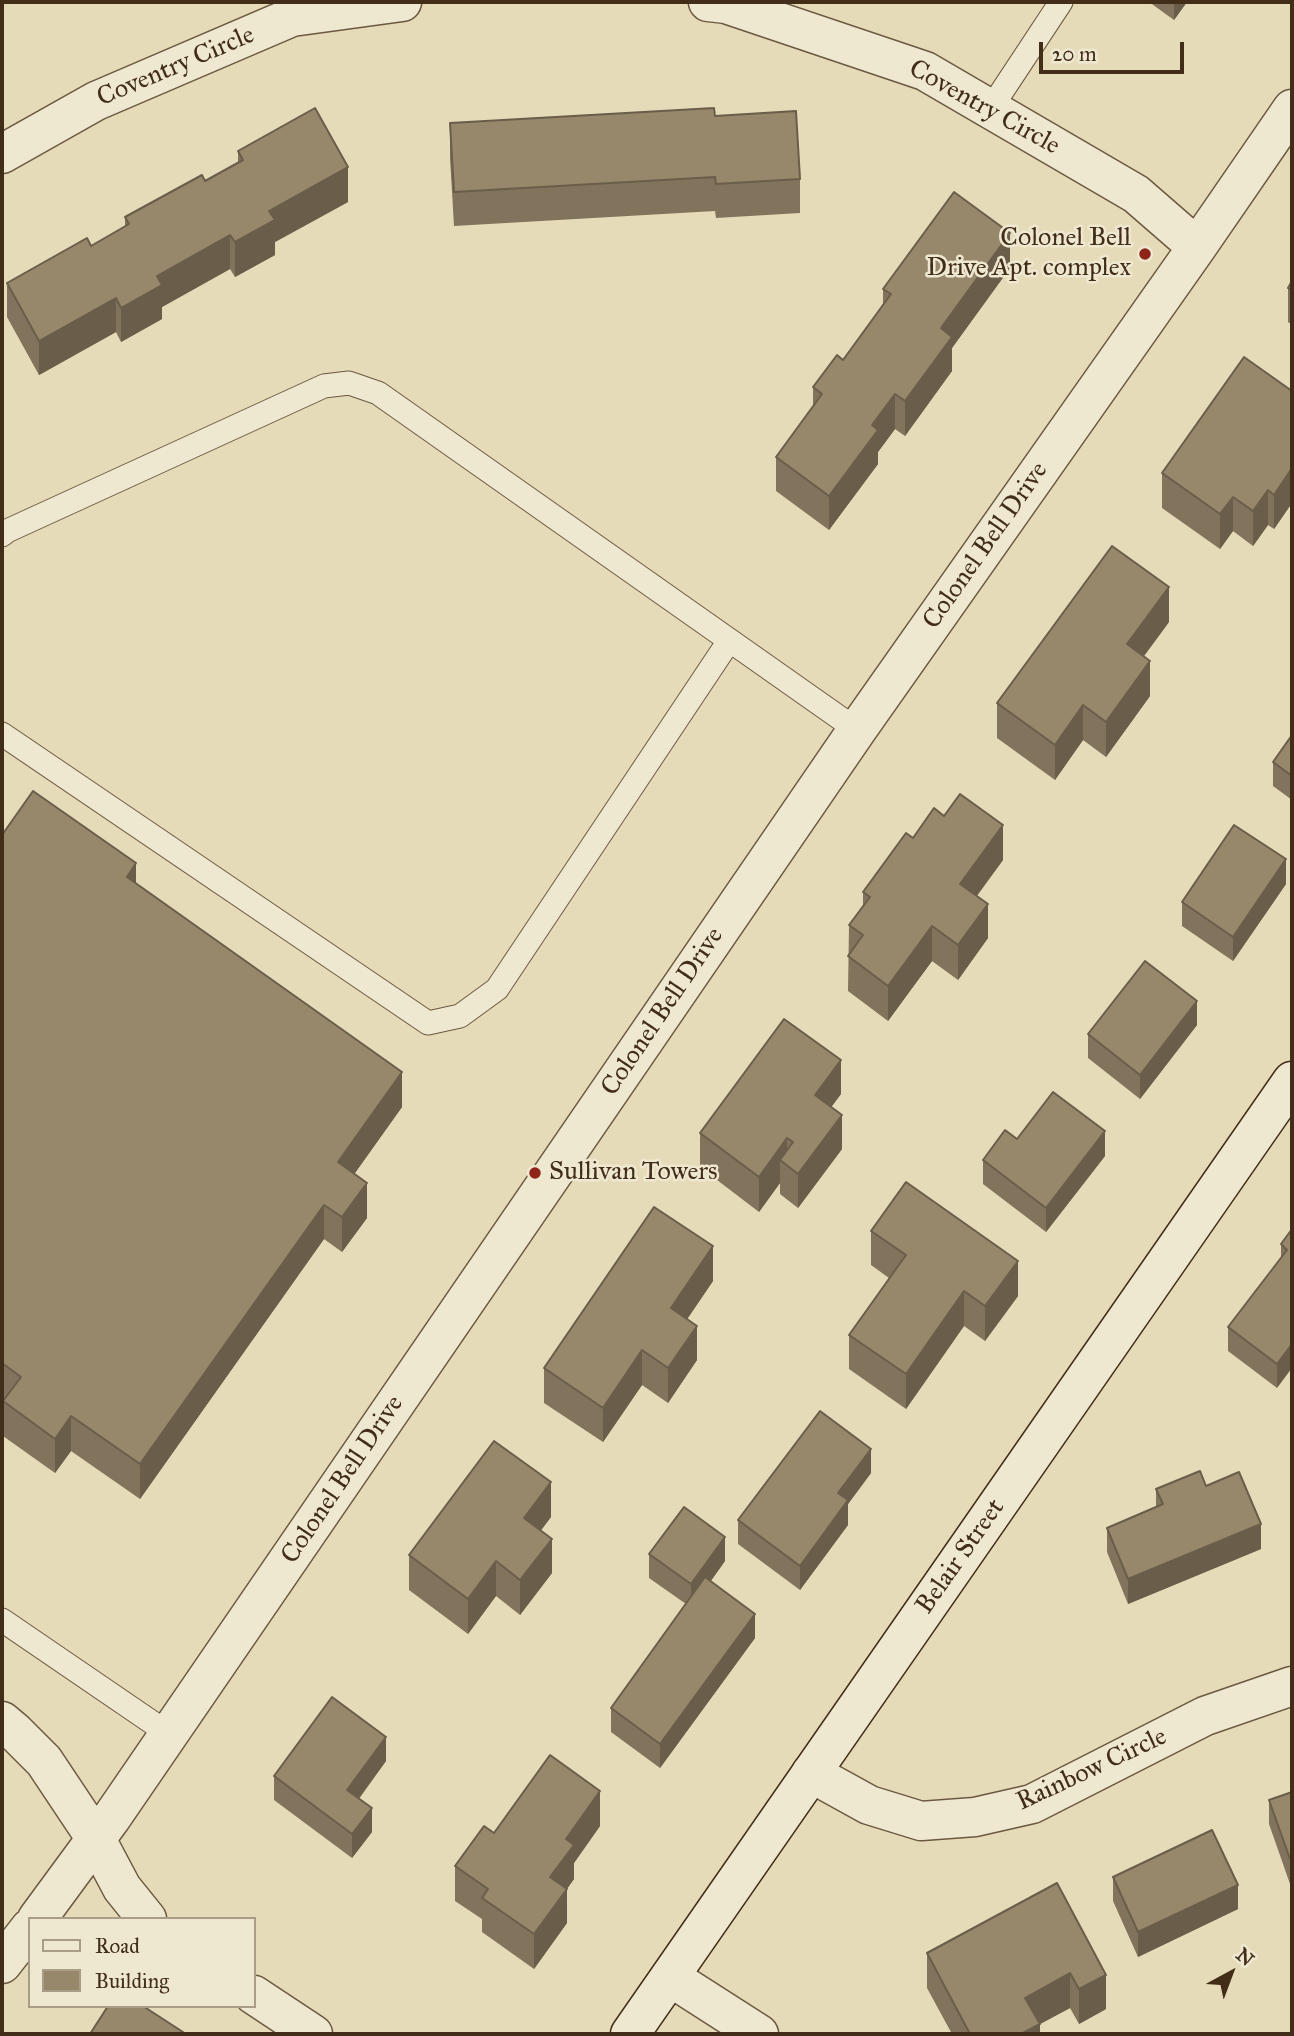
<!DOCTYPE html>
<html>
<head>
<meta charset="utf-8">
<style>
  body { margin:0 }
  #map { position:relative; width:1294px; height:2036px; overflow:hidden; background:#e6dbb8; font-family:"IM FELL Great Primer",serif }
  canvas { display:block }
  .frame { position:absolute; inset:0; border:4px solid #422d18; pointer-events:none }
  .legend { position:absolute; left:28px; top:1917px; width:228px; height:91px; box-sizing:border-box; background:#efe8d1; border:2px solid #aa9d87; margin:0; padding:9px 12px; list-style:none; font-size:21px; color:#422d18 }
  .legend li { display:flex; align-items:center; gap:14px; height:35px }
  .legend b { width:35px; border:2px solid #aa9d87 }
  .north { position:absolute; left:1196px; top:1938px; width:70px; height:70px; -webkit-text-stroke:5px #efe8d1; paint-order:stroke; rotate:41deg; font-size:19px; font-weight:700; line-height:28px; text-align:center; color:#422d18 }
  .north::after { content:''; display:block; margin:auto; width:24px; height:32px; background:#422d18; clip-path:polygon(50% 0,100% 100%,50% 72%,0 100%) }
  .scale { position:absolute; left:1039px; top:42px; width:145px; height:32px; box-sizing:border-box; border:4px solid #422d18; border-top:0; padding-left:9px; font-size:21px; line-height:24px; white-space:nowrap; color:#422d18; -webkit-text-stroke:5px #efe8d1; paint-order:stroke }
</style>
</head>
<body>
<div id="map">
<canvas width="1294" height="2036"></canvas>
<div class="frame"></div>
<ul class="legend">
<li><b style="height:9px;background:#efe8d1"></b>Road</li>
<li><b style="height:19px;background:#97876b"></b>Building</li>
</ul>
<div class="north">N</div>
<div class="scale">20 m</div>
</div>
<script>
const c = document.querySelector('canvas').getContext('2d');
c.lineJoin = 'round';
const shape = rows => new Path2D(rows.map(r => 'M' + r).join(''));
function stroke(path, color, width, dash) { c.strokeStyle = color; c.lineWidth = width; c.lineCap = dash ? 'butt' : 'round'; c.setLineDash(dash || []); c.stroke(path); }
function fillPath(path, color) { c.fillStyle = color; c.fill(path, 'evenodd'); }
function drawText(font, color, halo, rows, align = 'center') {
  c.font = font + ' "IM FELL Great Primer",serif'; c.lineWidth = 5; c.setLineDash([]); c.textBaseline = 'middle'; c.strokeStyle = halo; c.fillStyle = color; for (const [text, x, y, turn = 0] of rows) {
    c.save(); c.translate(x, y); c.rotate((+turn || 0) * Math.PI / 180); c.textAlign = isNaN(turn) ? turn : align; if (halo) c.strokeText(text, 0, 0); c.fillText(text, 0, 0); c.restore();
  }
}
const service = shape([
  [991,108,1061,2],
  [2,535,7,531,324,386,349,383,378,393,857,730],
  [2,734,428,1023,460,1016,497,989,729,641],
  [2,1620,169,1734]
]);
const minor = shape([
  [708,2,726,4,925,71,1136,194,1197,247],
  [2,154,96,101,292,17,402,2],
  [2,1721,15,1732,44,1761,96,1839,122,1888,147,1919],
  [811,1773,869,1805,921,1821,975,1817,1032,1804,1205,1716,1292,1686],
  [37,1919,112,1817,857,730,1197,247,1292,109],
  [2,1964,30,1928],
  [670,1977,759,2034],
  [254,1995,313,2034]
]);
const secondary = shape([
  [630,2034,1292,1081]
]);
stroke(service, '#6b5840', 25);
stroke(minor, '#6b5840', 41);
stroke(secondary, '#422d18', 41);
stroke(service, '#efe8d1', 23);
stroke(minor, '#efe8d1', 38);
stroke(secondary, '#efe8d1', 38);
fillPath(shape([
  [1149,2,1187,2,1174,20],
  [715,116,800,179,800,213,716,218,715,211,454,226,450,158,450,123],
  [238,151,348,202,275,242,275,255,235,277,230,269,162,307,162,319,121,342,116,332,39,375,7,317,7,283,91,246,125,227,125,217,205,181,238,162],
  [1010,268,952,348,952,371,905,436,895,429,878,452,878,464,829,530,776,491,776,457,813,406,813,387,843,360,883,305,883,289],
  [1292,281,1292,325,1288,322,1288,288],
  [1292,391,1292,503,1274,529,1268,525,1253,546,1233,531,1220,549,1162,508,1162,473],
  [1169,622,1144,656,1150,696,1106,757,1083,740,1055,780,997,738,997,703],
  [1292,735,1292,800,1273,786,1273,762],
  [2,835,136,883,402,1107,354,1174,367,1218,342,1252,324,1239,140,1499,71,1451,55,1473,3,1436,3,1401,4,1400,2,1398],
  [913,838,1003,860,977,896,988,938,958,980,932,961,888,1021,848,991,849,925,863,905,863,892],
  [1286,884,1233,961,1182,926,1182,902],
  [1197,1025,1140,1099,1088,1058,1088,1034],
  [841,1094,831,1107,842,1149,798,1208,780,1194,780,1183,759,1212,700,1167,700,1133],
  [1017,1139,1105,1156,1046,1232,983,1184,983,1160],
  [1292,1229,1277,1388,1228,1351,1228,1327,1281,1258,1281,1244],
  [871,1231,1018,1296,985,1341,964,1326,906,1409,849,1369,849,1335,889,1278,871,1265],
  [713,1281,687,1319,697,1360,668,1403,642,1385,603,1442,544,1403,544,1368],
  [871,1473,848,1504,848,1525,800,1590,738,1544,738,1520],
  [1206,1486,1261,1549,1128,1604,1107,1552,1107,1528,1156,1507,1156,1489],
  [551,1517,541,1530,552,1573,520,1615,496,1596,468,1634,409,1590,409,1555],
  [649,1554,725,1561,711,1581,755,1638,660,1768,611,1732,611,1708,686,1604,649,1578],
  [386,1761,359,1799,372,1832,352,1858,274,1800,274,1776],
  [1292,1792,1290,1884,1269,1824,1269,1800],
  [600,1826,574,1863,574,1879,567,1889,567,1923,534,1969,482,1932,482,1919,455,1901,455,1866],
  [1113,1877,1238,1909,1138,1957,1113,1901],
  [1057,1883,1106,2009,1079,2024,1070,2008,1040,2024,1040,2034,952,2034,927,1988,927,1953]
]), '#82745c');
fillPath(shape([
  [1174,2,1187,2,1174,20],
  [348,167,348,202,275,242,275,255,235,277,235,242,269,211],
  [1010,233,1010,268,952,348,952,371,905,436,905,401,941,328],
  [230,235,230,269,162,307,162,319,121,342,121,308,157,276],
  [116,298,116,332,39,375,39,341],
  [895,394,895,429,878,452,878,464,829,530,829,496,872,425],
  [1292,468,1292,503,1274,529,1274,495],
  [1268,490,1268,525,1253,546,1253,511],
  [1233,497,1233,531,1220,549,1220,514],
  [1169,587,1169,622,1127,679,1127,644],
  [1150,661,1150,696,1106,757,1106,722],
  [1083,705,1083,740,1055,780,1055,745],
  [1003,825,1003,860,960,918,960,884],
  [1286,859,1286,884,1233,961,1233,937],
  [136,863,136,898,127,877],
  [988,904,988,938,958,980,958,945],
  [932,926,932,961,888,1021,888,986],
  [1197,1001,1197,1025,1140,1099,1140,1075],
  [841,1060,841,1094,815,1129,815,1095],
  [402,1072,402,1107,338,1197,338,1162],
  [842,1115,842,1149,798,1208,798,1174],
  [1105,1131,1105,1156,1046,1232,1046,1208],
  [787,1138,787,1165,780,1160,780,1183,759,1212,759,1177],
  [367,1183,367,1218,342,1252,342,1217],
  [324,1205,324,1239,140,1499,140,1464],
  [713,1246,713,1281,671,1343,671,1308],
  [1018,1261,1018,1296,985,1341,985,1306],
  [964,1291,964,1326,906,1409,906,1374],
  [697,1326,697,1360,668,1403,668,1368],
  [1292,1344,1292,1368,1277,1388,1277,1364],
  [642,1350,642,1385,603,1442,603,1408],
  [71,1416,71,1451,55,1473,55,1439],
  [871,1449,871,1473,848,1504,848,1525,800,1590,800,1566,838,1493],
  [551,1482,551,1517,524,1553,524,1518],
  [1261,1524,1261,1549,1128,1604,1128,1579],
  [725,1537,725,1561,691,1608,691,1584],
  [552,1539,552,1573,520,1615,520,1580],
  [496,1561,496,1596,468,1634,468,1599],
  [755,1614,755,1638,660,1768,660,1744],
  [386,1737,386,1761,347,1814,347,1790],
  [600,1791,600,1826,574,1863,574,1879,550,1912,550,1877,566,1839],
  [372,1808,372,1832,352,1858,352,1834],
  [1290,1859,1292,1859,1292,1883,1290,1884],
  [1238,1885,1238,1909,1138,1957,1138,1932],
  [567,1889,567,1923,534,1969,534,1934],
  [1070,1973,1070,2008,1025,2032,1025,1998],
  [1106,1975,1106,2009,1079,2024,1079,1989],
  [1040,2024,1040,2034,1021,2034]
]), '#6a5e4b');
const building = shape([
  [315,108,348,167,269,211,275,220,235,242,230,235,157,276,162,285,121,308,116,298,39,341,7,283,87,238,91,246,129,224,125,217,202,175,205,181,243,160,238,151,315,108],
  [714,108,715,116,796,111,800,179,716,184,715,177,454,192,450,123,714,108],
  [954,192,1010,233,941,328,952,337,905,401,895,394,872,425,878,430,829,496,776,457,822,394,813,387,837,355,843,360,891,294,883,289,954,192],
  [1292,281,1292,291,1288,288,1292,281],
  [1244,357,1292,391,1292,468,1274,495,1268,490,1253,511,1233,497,1220,514,1162,473,1244,357],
  [1112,546,1169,587,1127,644,1150,661,1106,722,1083,705,1055,745,997,703,1112,546],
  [1292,735,1292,776,1273,762,1292,735],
  [33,791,136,863,127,877,402,1072,338,1162,367,1183,342,1217,324,1205,140,1464,71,1416,55,1439,3,1401,21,1377,2,1363,2,835,33,791],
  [960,794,1003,825,960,884,988,904,958,945,932,926,888,986,848,956,863,935,849,925,870,897,863,892,906,833,913,838,934,808,944,816,960,794],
  [1234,825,1286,859,1233,937,1182,902,1234,825],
  [1145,961,1197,1001,1140,1075,1088,1034,1145,961],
  [784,1019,841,1060,815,1095,842,1115,798,1174,780,1160,793,1142,787,1138,759,1177,700,1133,784,1019],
  [1053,1092,1105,1131,1046,1208,983,1160,1005,1130,1017,1139,1053,1092],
  [906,1182,1018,1261,985,1306,964,1291,906,1374,849,1335,906,1255,871,1231,906,1182],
  [654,1207,713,1246,671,1308,697,1326,668,1368,642,1350,603,1408,544,1368,654,1207],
  [1292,1229,1292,1344,1277,1364,1228,1327,1287,1250,1281,1244,1292,1229],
  [820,1411,871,1449,838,1493,848,1500,800,1566,738,1520,820,1411],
  [494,1441,551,1482,524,1518,552,1539,520,1580,496,1561,468,1599,409,1555,494,1441],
  [1200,1471,1206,1486,1239,1472,1261,1524,1128,1579,1107,1528,1163,1504,1156,1489,1200,1471],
  [684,1507,725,1537,691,1584,649,1554,684,1507],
  [705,1577,755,1614,660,1744,611,1708,705,1577],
  [332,1697,386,1737,347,1790,372,1808,352,1834,274,1776,332,1697],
  [550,1755,600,1791,566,1839,574,1845,550,1877,567,1889,534,1934,482,1898,488,1889,455,1866,484,1826,494,1833,550,1755],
  [1292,1792,1292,1859,1290,1859,1269,1800,1292,1792],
  [1212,1830,1238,1885,1138,1932,1113,1877,1212,1830],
  [1057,1883,1106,1975,1079,1989,1070,1973,1025,1998,1040,2024,1021,2034,970,2034,927,1953,1057,1883],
  [108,2006,143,2006,186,2034,90,2034,108,2006]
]);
fillPath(building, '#97876b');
stroke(building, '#6a5e4b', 2);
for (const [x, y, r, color] of [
  [1145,254,7,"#8f2418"],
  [535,1173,7,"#8f2418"]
]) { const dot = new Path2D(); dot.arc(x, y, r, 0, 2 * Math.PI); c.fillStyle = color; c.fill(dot); stroke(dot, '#efe8d1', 2.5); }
drawText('26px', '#422d18', '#efe8d1', [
  ["Coventry Circle",176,67,-23],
  ["Coventry Circle",984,108,29],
  ["Colonel Bell Drive",986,546,-55],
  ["Colonel Bell Drive",663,1012,-56],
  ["Colonel Bell Drive",343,1480,-56],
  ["Belair Street",961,1557,-55],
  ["Rainbow Circle",1092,1770,-25]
]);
drawText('26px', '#422d18', '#efe8d1', [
  ["Colonel Bell",1131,239],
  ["Drive Apt. complex",1131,269],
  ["Sullivan Towers",549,1173,"left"]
], 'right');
</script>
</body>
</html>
